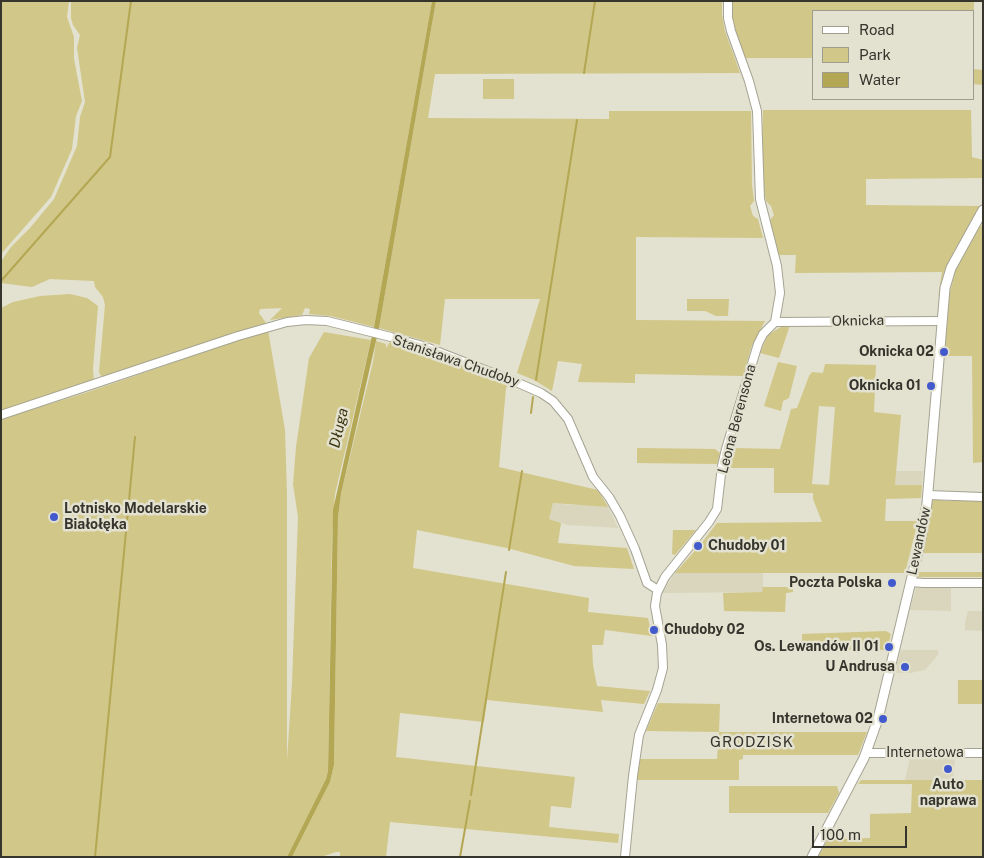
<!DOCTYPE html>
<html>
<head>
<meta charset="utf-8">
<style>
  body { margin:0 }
  #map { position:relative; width:984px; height:858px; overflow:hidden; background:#e3e1cf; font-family:"Public Sans",sans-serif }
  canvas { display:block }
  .frame { position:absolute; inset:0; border:2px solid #35342d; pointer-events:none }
  .legend { position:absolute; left:812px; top:10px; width:162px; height:90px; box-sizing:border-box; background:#e3e1cf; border:1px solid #9d9c8e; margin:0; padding:6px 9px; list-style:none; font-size:15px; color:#35342d }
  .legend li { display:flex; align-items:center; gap:10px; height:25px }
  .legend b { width:25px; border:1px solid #9d9c8e }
  .scale { position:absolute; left:812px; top:826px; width:95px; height:22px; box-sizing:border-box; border:2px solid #35342d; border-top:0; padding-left:6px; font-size:15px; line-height:18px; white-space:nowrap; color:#35342d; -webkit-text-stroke:4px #e3e1cf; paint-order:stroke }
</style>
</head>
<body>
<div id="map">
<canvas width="984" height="858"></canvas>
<div class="frame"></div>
<ul class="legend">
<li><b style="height:6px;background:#fff"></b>Road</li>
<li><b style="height:14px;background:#d1c788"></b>Park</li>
<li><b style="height:14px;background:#b4a754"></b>Water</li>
</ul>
<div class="scale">100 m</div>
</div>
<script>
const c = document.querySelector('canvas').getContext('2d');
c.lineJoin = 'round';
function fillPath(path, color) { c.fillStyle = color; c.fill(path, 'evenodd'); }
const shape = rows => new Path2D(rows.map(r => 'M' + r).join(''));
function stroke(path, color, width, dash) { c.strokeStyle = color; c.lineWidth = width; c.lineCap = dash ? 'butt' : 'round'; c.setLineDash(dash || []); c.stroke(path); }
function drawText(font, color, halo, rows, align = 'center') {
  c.font = font + ' "Public Sans",sans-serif'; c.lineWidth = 5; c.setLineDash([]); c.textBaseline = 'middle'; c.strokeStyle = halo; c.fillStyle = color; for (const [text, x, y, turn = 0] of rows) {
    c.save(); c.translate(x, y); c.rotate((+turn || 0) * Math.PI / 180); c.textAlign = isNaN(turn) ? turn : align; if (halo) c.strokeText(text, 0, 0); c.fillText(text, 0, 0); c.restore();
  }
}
fillPath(shape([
  [896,471,923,471,922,485,895,485],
  [553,503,571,505,591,505,608,507,618,528,568,525,549,519],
  [675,573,763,573,763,592,662,593],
  [916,588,951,588,951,611,910,610],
  [968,611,983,611,983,631,965,630,965,622],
  [901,650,938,650,938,655,925,670,910,673,895,673],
  [910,758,955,758,953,780,905,780]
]), '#d9d6bd');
fillPath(shape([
  [1,1,69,1,67,17,74,37,74,59,82,101,76,116,72,149,51,197,1,254],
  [71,1,432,1,374,327,331,316,309,314,310,309,305,308,302,315,270,320,282,308,260,309,259,313,266,323,106,377,101,376,99,372,105,305,103,297,95,287,94,281,50,279,32,287,1,283,2,260,11,247,30,228,54,199,77,146,80,117,85,102,77,48,80,35,73,25,71,18],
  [436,1,722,1,722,15,725,31,740,73,435,74,428,118,609,119,609,111,751,111,752,185,754,201,750,206,753,216,758,219,763,238,636,237,636,320,765,321,751,348,743,376,635,374,635,383,578,382,582,364,558,361,552,391,534,380,517,373,540,299,445,299,440,345,379,328],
  [731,1,974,1,973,58,973,11,813,11,813,58,744,58,731,18],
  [973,69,983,70,983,85,973,84],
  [483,79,514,79,514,99,483,99],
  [763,110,971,110,972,157,983,160,983,178,866,179,866,205,980,206,951,257,943,275,938,298,942,272,795,273,796,255,779,255,770,220,774,215,771,206,766,201,762,178],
  [983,225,983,462,973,463,972,356,945,356,948,300,956,268,953,272,980,226],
  [70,294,87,298,98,306,93,369,94,382,1,411,1,308,13,302,40,296],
  [687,299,729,299,728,316,716,316,705,311,687,311],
  [784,325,790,325,779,358,760,353,768,335],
  [268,330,285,430,287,494,287,761,292,683,298,517,293,484,296,447,309,358,324,332,371,340,335,494,332,538,328,771,326,779,287,857,1,857,1,419,85,393],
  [376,341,386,344,386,348,390,342,403,345,434,355,434,359,453,367,454,363,509,383,506,388,499,467,598,490,608,507,553,503,549,519,561,523,558,543,627,548,634,569,574,566,507,548,417,530,413,568,589,598,588,612,648,618,652,636,605,630,603,645,592,645,593,665,597,686,650,691,644,704,601,700,603,712,487,700,484,722,400,713,396,757,575,777,571,808,551,806,549,827,619,834,618,843,390,822,386,857,340,857,340,852,336,852,321,857,292,857,330,782,334,765,338,517,341,494,373,362],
  [778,362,797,366,789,398,783,401,781,411,764,406],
  [825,364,876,365,874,412,901,415,895,485,922,485,921,498,886,499,885,521,918,521,905,573,675,573,701,544,717,523,822,522,813,499,813,493,774,493,774,468,727,468,732,448,780,449,791,409,797,408,809,376,812,372,823,373],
  [819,406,835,407,829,485,812,484],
  [637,448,715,449,720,453,717,464,637,463],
  [933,497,945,501,983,501,983,553,923,553],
  [673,530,696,530,675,555,672,554],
  [919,572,983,572,983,577,918,577],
  [763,587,793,587,793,592,786,593,785,612,724,611,723,593,762,592],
  [886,631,891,634,887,650,802,650,802,634],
  [958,680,983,680,983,704,958,704],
  [658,703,720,704,719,732,867,732,858,755,743,755,743,759,739,760,739,780,637,780,640,759,717,759,719,732,646,731],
  [861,780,983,780,983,857,818,857,828,839,870,838,870,814,911,813,912,784,858,784],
  [729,786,837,786,839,793,828,813,729,813]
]), '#d1c788');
fillPath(shape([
  [432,1,436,1,379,328,341,494,338,517,334,765,330,782,292,857,287,857,326,779,328,771,333,510,374,327]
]), '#b4a754');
stroke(shape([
  [584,73,595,1],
  [1,281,110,157,131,1],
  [536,380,577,120],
  [531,413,533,397],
  [509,550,522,471],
  [471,795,506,572],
  [95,857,135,437],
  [460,857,470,801]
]), '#b4a754', 2);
const minor = shape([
  [775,322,941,321],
  [1,415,238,336,287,322,306,320,327,321,391,337,423,346,516,382,541,393,553,401,568,419,593,477,609,497,620,516,635,549,647,583,658,590],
  [928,495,983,497],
  [911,582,923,583,983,583],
  [866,753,983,753],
  [625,857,633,776,639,735,657,690,663,668,662,645,655,606,657,593,665,577,709,522,717,509,722,466,726,449,758,344,763,334,775,322,780,293,777,266,760,199,757,111,749,81,731,31,728,18,728,1]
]);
const tertiary = shape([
  [812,857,864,758,878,719,921,539,927,503,945,288,951,268,983,210]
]);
stroke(minor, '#a5a392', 10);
stroke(tertiary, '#a5a392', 11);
stroke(minor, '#fff', 8);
stroke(tertiary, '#fff', 9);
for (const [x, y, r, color] of [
  [944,352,5,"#435acd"],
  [931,386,5,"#435acd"],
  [54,517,5,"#435acd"],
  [698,546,5,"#435acd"],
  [892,583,5,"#435acd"],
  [654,630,5,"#435acd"],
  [889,647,5,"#435acd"],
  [905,667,5,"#435acd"],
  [883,719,5,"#435acd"],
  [948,769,5,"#435acd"]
]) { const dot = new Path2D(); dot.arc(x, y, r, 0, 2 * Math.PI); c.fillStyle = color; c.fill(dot); stroke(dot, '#e3e1cf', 2); }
drawText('14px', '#35342d', '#e3e1cf', [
  ["Oknicka",858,321,-1],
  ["Stanisława Chudoby",456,361,19],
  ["Leona Berensona",737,419,-75],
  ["Lewandów",919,541,-78],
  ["Internetowa",925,753]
]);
drawText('bold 14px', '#35342d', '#e3e1cf', [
  ["Oknicka 02",934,352],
  ["Oknicka 01",921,386],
  ["Lotnisko Modelarskie",64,509,"left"],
  ["Białołęka",64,525,"left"],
  ["Chudoby 01",708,546,"left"],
  ["Poczta Polska",882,583],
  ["Chudoby 02",664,630,"left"],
  ["Os. Lewandów II 01",879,647],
  ["U Andrusa",895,667],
  ["Internetowa 02",873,719],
  ["Auto",948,785,"center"],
  ["naprawa",948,801,"center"]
], 'right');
drawText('italic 15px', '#3b3511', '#e3e1cf', [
  ["Długa",339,428,-77]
]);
c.letterSpacing = '1px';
drawText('15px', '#35342d', '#e3e1cf', [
  ["GRODZISK",752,742]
]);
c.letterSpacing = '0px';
</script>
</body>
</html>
